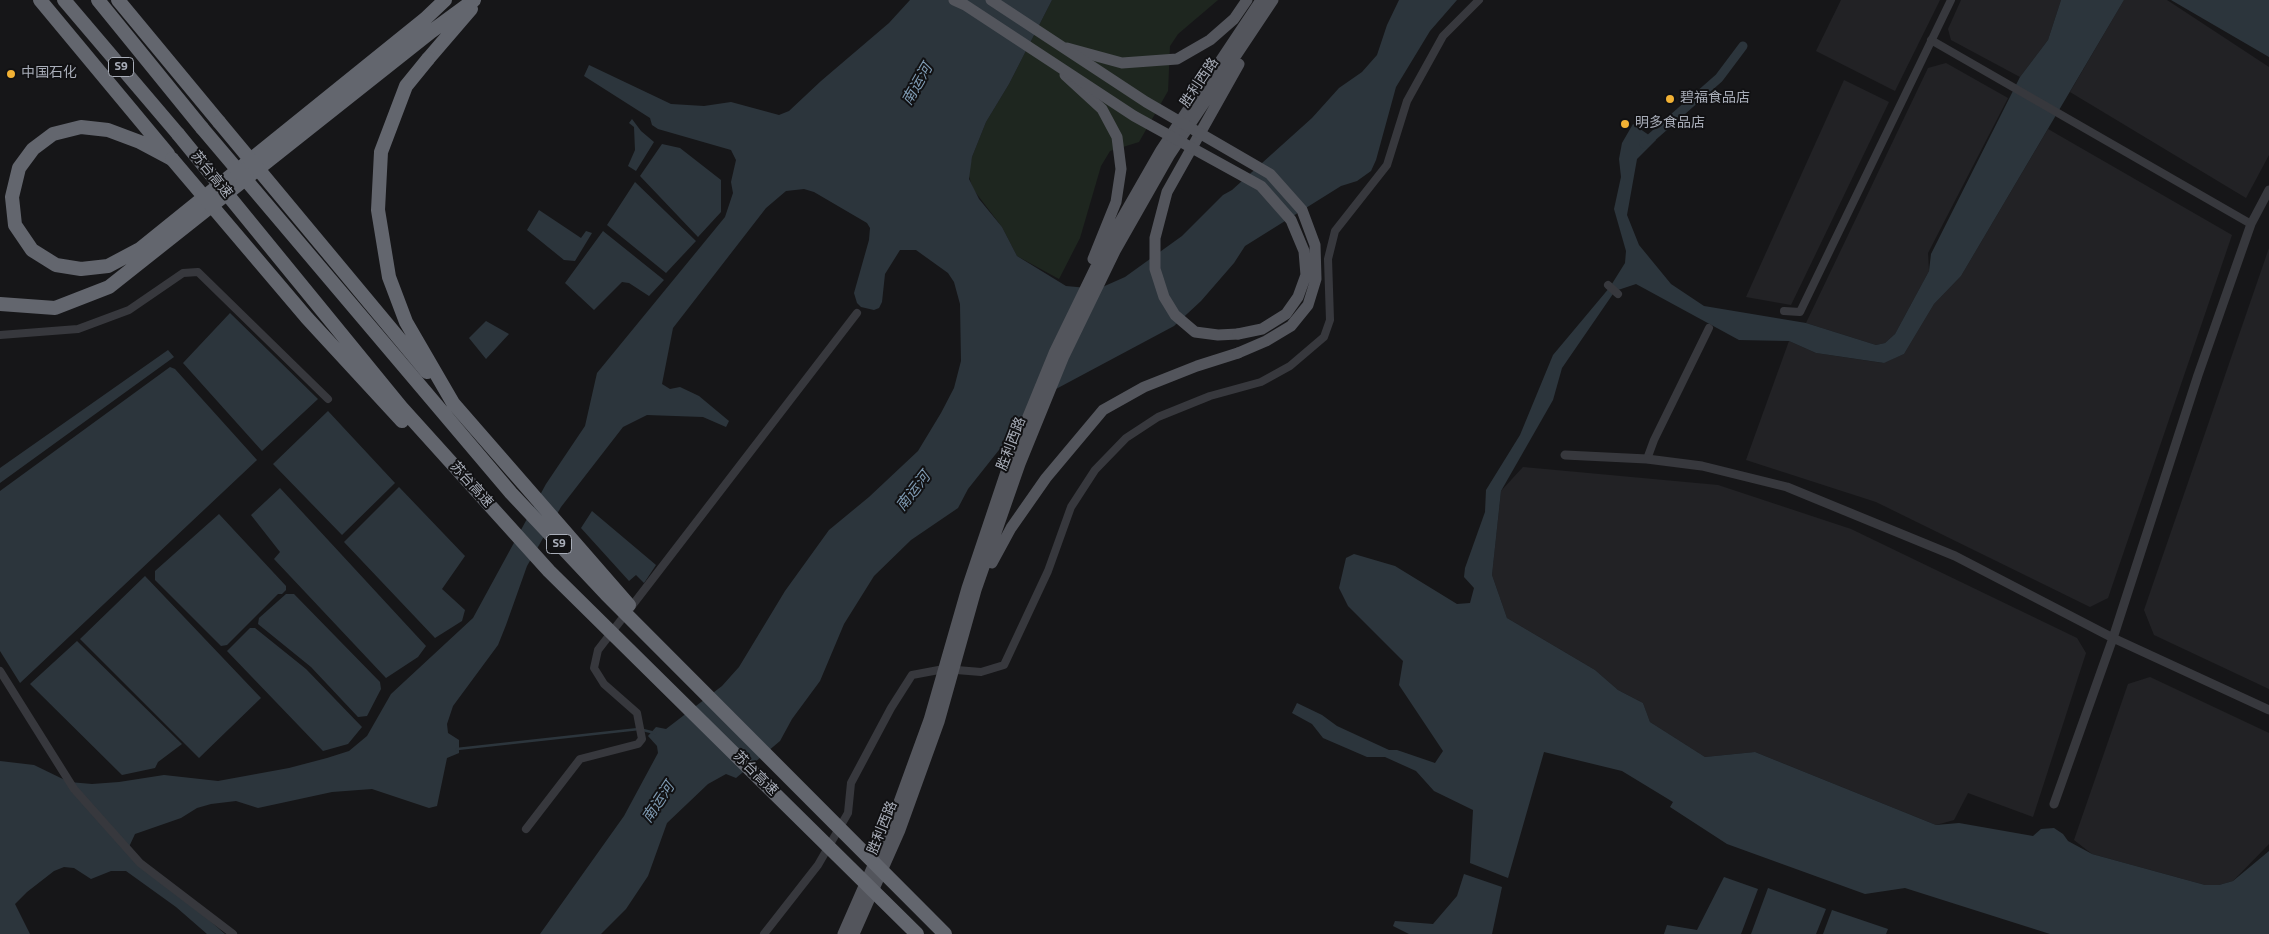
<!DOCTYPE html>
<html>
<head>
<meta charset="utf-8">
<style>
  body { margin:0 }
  canvas { display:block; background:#161618 }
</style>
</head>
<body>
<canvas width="2269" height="934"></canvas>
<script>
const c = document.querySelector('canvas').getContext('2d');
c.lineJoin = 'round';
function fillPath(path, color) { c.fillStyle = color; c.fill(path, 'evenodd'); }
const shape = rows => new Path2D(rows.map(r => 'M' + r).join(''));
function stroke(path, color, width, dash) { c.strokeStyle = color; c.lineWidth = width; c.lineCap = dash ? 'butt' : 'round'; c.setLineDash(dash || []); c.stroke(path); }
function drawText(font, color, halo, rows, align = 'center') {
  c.font = font + ' "Titillium Web","Noto Sans SC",sans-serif'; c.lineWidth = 4; c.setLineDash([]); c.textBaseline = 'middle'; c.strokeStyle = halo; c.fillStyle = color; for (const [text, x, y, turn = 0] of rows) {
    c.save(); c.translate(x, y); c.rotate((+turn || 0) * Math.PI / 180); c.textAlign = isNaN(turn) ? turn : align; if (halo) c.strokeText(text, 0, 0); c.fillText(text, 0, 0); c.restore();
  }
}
fillPath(shape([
  [1841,0,1940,0,1895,91,1816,51],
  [1961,0,2061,0,2048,40,2020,77,1951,40,1948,29],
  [2124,0,2167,0,2269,67,2269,155,2246,198,2070,92],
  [1946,63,2008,98,1928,253,1929,271,1895,334,1885,343,1876,345,1806,323,1928,68],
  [1844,80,1889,102,1791,305,1746,297],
  [2048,129,2232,235,2108,598,2090,607,1876,502,1746,460,1789,341,1816,353,1883,363,1904,354,1934,304,1961,276],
  [2269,248,2269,689,2154,635,2144,610],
  [1523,467,1718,485,1851,529,2077,638,2086,653,2033,817,1968,793,1954,820,1936,825,1755,752,1705,757,1650,722,1643,703,1618,690,1595,670,1507,618,1492,575,1501,491],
  [2150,677,2269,733,2269,844,2233,881,2219,885,2205,885,2092,854,2074,840,2128,684]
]), '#222225');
fillPath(shape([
  [1052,0,1218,0,1178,34,1170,46,1168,91,1139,142,1110,151,1101,166,1080,238,1059,279,1017,256,1002,227,973,189,968,173,972,157,986,122,1009,84]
]), '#1e261f');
fillPath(shape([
  [910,0,1052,0,1009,84,986,122,972,157,969,179,979,199,1002,227,1017,256,1066,286,1098,289,1125,277,1182,236,1223,195,1232,190,1312,118,1339,88,1362,72,1377,55,1387,25,1399,0,1457,0,1430,31,1396,87,1376,160,1371,171,1357,181,1341,186,1245,246,1234,263,1201,301,1174,326,1041,397,968,489,958,508,911,540,874,576,844,624,820,681,792,719,780,741,736,778,726,774,708,784,667,823,648,876,626,909,601,934,540,934,624,816,658,753,657,746,648,736,656,727,666,729,722,686,739,667,785,591,829,530,869,497,918,451,941,413,954,388,961,361,960,304,954,282,948,273,916,250,900,250,885,274,882,302,879,308,874,310,861,307,857,303,854,293,869,240,870,228,867,223,814,192,804,189,786,191,766,208,673,328,662,384,670,389,680,387,699,396,729,421,726,427,703,417,647,415,623,427,561,507,527,566,506,625,498,645,453,706,447,724,448,733,459,740,459,753,447,758,437,806,429,808,372,789,332,792,258,808,236,801,211,804,197,808,181,818,135,834,128,849,225,934,207,934,176,907,126,871,111,871,91,879,74,868,64,867,54,871,27,892,15,904,30,934,0,934,0,761,34,765,69,782,92,784,119,782,164,775,218,781,289,768,327,758,349,751,367,736,391,694,473,618,546,484,585,426,597,373,725,217,733,193,731,182,736,160,731,150,658,129,652,125,650,118,584,76,589,65,671,104,704,106,731,102,779,115,789,111,821,81,889,23],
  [2061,0,2124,0,1961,276,1934,304,1904,354,1884,363,1816,353,1789,341,1739,340,1636,284,1615,291,1562,368,1553,400,1501,491,1492,575,1507,618,1595,670,1618,690,1643,703,1650,722,1705,757,1755,752,1936,825,1959,823,2033,836,2041,829,2054,828,2063,834,2068,841,2092,854,2205,885,2219,885,2233,881,2269,851,2269,934,2050,934,1905,888,1865,894,1727,844,1670,807,1673,802,1622,771,1544,752,1508,878,1470,863,1473,810,1434,791,1416,771,1385,757,1367,757,1323,738,1312,724,1292,713,1297,703,1322,715,1337,726,1389,750,1397,750,1435,763,1443,751,1399,685,1403,661,1348,606,1339,588,1346,558,1354,554,1395,566,1457,604,1470,603,1474,588,1464,577,1465,568,1485,512,1486,490,1520,435,1553,355,1610,287,1625,263,1626,251,1614,209,1621,177,1619,159,1622,143,1633,124,1656,140,1637,159,1627,215,1639,245,1671,284,1704,306,1806,323,1876,345,1885,343,1895,334,1929,271,1931,254,2020,77,2048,40],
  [2171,0,2269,0,2269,57],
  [632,119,641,131,654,142,636,171,628,166,635,150,634,127,629,123],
  [662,144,680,148,721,180,721,212,698,237,640,176],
  [635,182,696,241,666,273,607,225],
  [539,210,581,238,586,231,592,233,575,261,564,260,527,230],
  [603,231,664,280,649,296,629,283,622,282,594,310,565,283],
  [230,313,318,399,262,451,183,363],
  [486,321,509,334,486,359,469,338],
  [168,350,174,357,0,483,0,468],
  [170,367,175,369,257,460,20,683,0,651,0,491],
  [328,411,395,483,342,535,273,464],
  [399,487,465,556,442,589,465,610,462,621,435,638,344,542],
  [280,488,426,646,418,657,386,678,274,559,280,552,251,515],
  [592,511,656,565,644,583,636,575,629,581,581,528],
  [219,514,286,586,286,590,282,594,278,594,227,645,221,646,155,580,155,571],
  [145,576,261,698,199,758,80,639],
  [286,594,294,594,380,682,381,689,367,716,358,717,311,667,258,624,259,618],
  [250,628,255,628,306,669,362,727,348,744,323,751,227,651],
  [77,641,182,744,158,762,155,768,122,775,30,684],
  [1464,874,1502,887,1492,934,1409,934,1393,926,1395,921,1433,924,1457,896],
  [1724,877,1758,889,1741,934,1664,934,1667,925,1697,930],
  [1768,888,1826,909,1816,934,1751,934],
  [1832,910,1888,929,1886,934,1823,934]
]), '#2c353c');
stroke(shape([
  [457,749,639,729,655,733]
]), '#2c353c', 2.5);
stroke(shape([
  [1644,144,1719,78,1743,46]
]), '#2c353c', 9);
stroke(shape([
  [1931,40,2251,224],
  [1608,285,1618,294],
  [1784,311,1800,312,1951,0],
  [0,335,78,329,129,310,183,273,198,272,328,399],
  [1647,459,1654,440,1709,328],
  [0,671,74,789,140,863,233,934],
  [526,829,580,759,638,744,642,739,637,713,604,684,594,668,598,650,857,313],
  [764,934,818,865,848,813,851,783,891,708,912,675,944,669,981,672,1004,665,1048,571,1071,507,1095,470,1126,438,1158,417,1210,396,1261,382,1290,366,1324,337,1330,320,1328,259,1335,231,1387,165,1407,101,1443,36,1479,0]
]), '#37383d', 8);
stroke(shape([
  [1565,455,1647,459,1702,466,1787,487,1955,556,2113,638,2269,710],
  [2054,804,2113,638,2198,375,2251,224,2269,190]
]), '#37383d', 9);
stroke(shape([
  [1067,48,1122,63,1177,59,1210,40,1234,19,1247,0],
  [1065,75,1102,109,1117,137,1121,169,1116,202,1093,259],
  [1238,334,1218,335,1195,332,1175,315,1164,297,1155,269,1155,238,1167,192,1239,64],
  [992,563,1011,528,1046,478,1103,410,1144,387,1197,366,1238,353],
  [843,934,890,827,929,720,967,588,1009,463,1054,353,1106,246,1161,150,1261,0],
  [854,934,900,830,939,722,976,590,1020,464,1064,356,1115,251,1169,156,1273,0]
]), '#53555c', 11);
stroke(shape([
  [40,0,168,154],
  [64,0,178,134],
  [98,0,202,128],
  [118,0,219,122],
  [428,59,471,9],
  [172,159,140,142,108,130,81,127,53,134,33,149,19,168,12,197,15,225,32,250,56,265,81,269,108,266,140,249,425,19,445,0],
  [0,304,55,308,109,287,432,31,474,0]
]), '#63666e', 14);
stroke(shape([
  [954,0,965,5,1134,116,1261,186,1291,220,1304,251,1306,275,1298,297,1286,314,1262,329,1238,334],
  [991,0,1146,102,1270,174,1302,210,1315,245,1316,279,1308,305,1291,326,1266,341,1238,353]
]), '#53555c', 11);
stroke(shape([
  [428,59,406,86,381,152,378,210,389,277,406,322,453,403,629,605],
  [219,122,427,372],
  [202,128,511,493,606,594,945,934],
  [178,134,401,407,549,571,917,934],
  [172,159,307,318,402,421]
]), '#63666e', 14);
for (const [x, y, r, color] of [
  [11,74,5,"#f2b134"],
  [1670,99,5,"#f2b134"],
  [1625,124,5,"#f2b134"]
]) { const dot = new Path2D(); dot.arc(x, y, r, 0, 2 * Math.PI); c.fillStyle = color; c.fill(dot); stroke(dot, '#111113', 2); }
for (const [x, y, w] of [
  [121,67,25],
  [559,544,25]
]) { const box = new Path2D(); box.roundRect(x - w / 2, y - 9.5, w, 19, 4); c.fillStyle = '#111113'; c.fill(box); stroke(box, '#a8adb8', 1); }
drawText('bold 12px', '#a8adb8', null, [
  ["S9",121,67],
  ["S9",559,544]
]);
drawText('14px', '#a8adb8', '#111113', [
  ["中国石化",21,74],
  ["碧福食品店",1680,99],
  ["明多食品店",1635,124]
], 'left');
drawText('14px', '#a8adb8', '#111113', [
  ["胜利西路",1200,83,-56],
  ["苏台高速",211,175,51],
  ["胜利西路",1012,444,-69],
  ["苏台高速",471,485,48],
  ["苏台高速",755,774,45],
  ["胜利西路",883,828,-68]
]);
drawText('italic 15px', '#7f9bb3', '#111113', [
  ["南运河",918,85,-60],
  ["南运河",914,492,-52],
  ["南运河",659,803,-56]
]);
</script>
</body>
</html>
